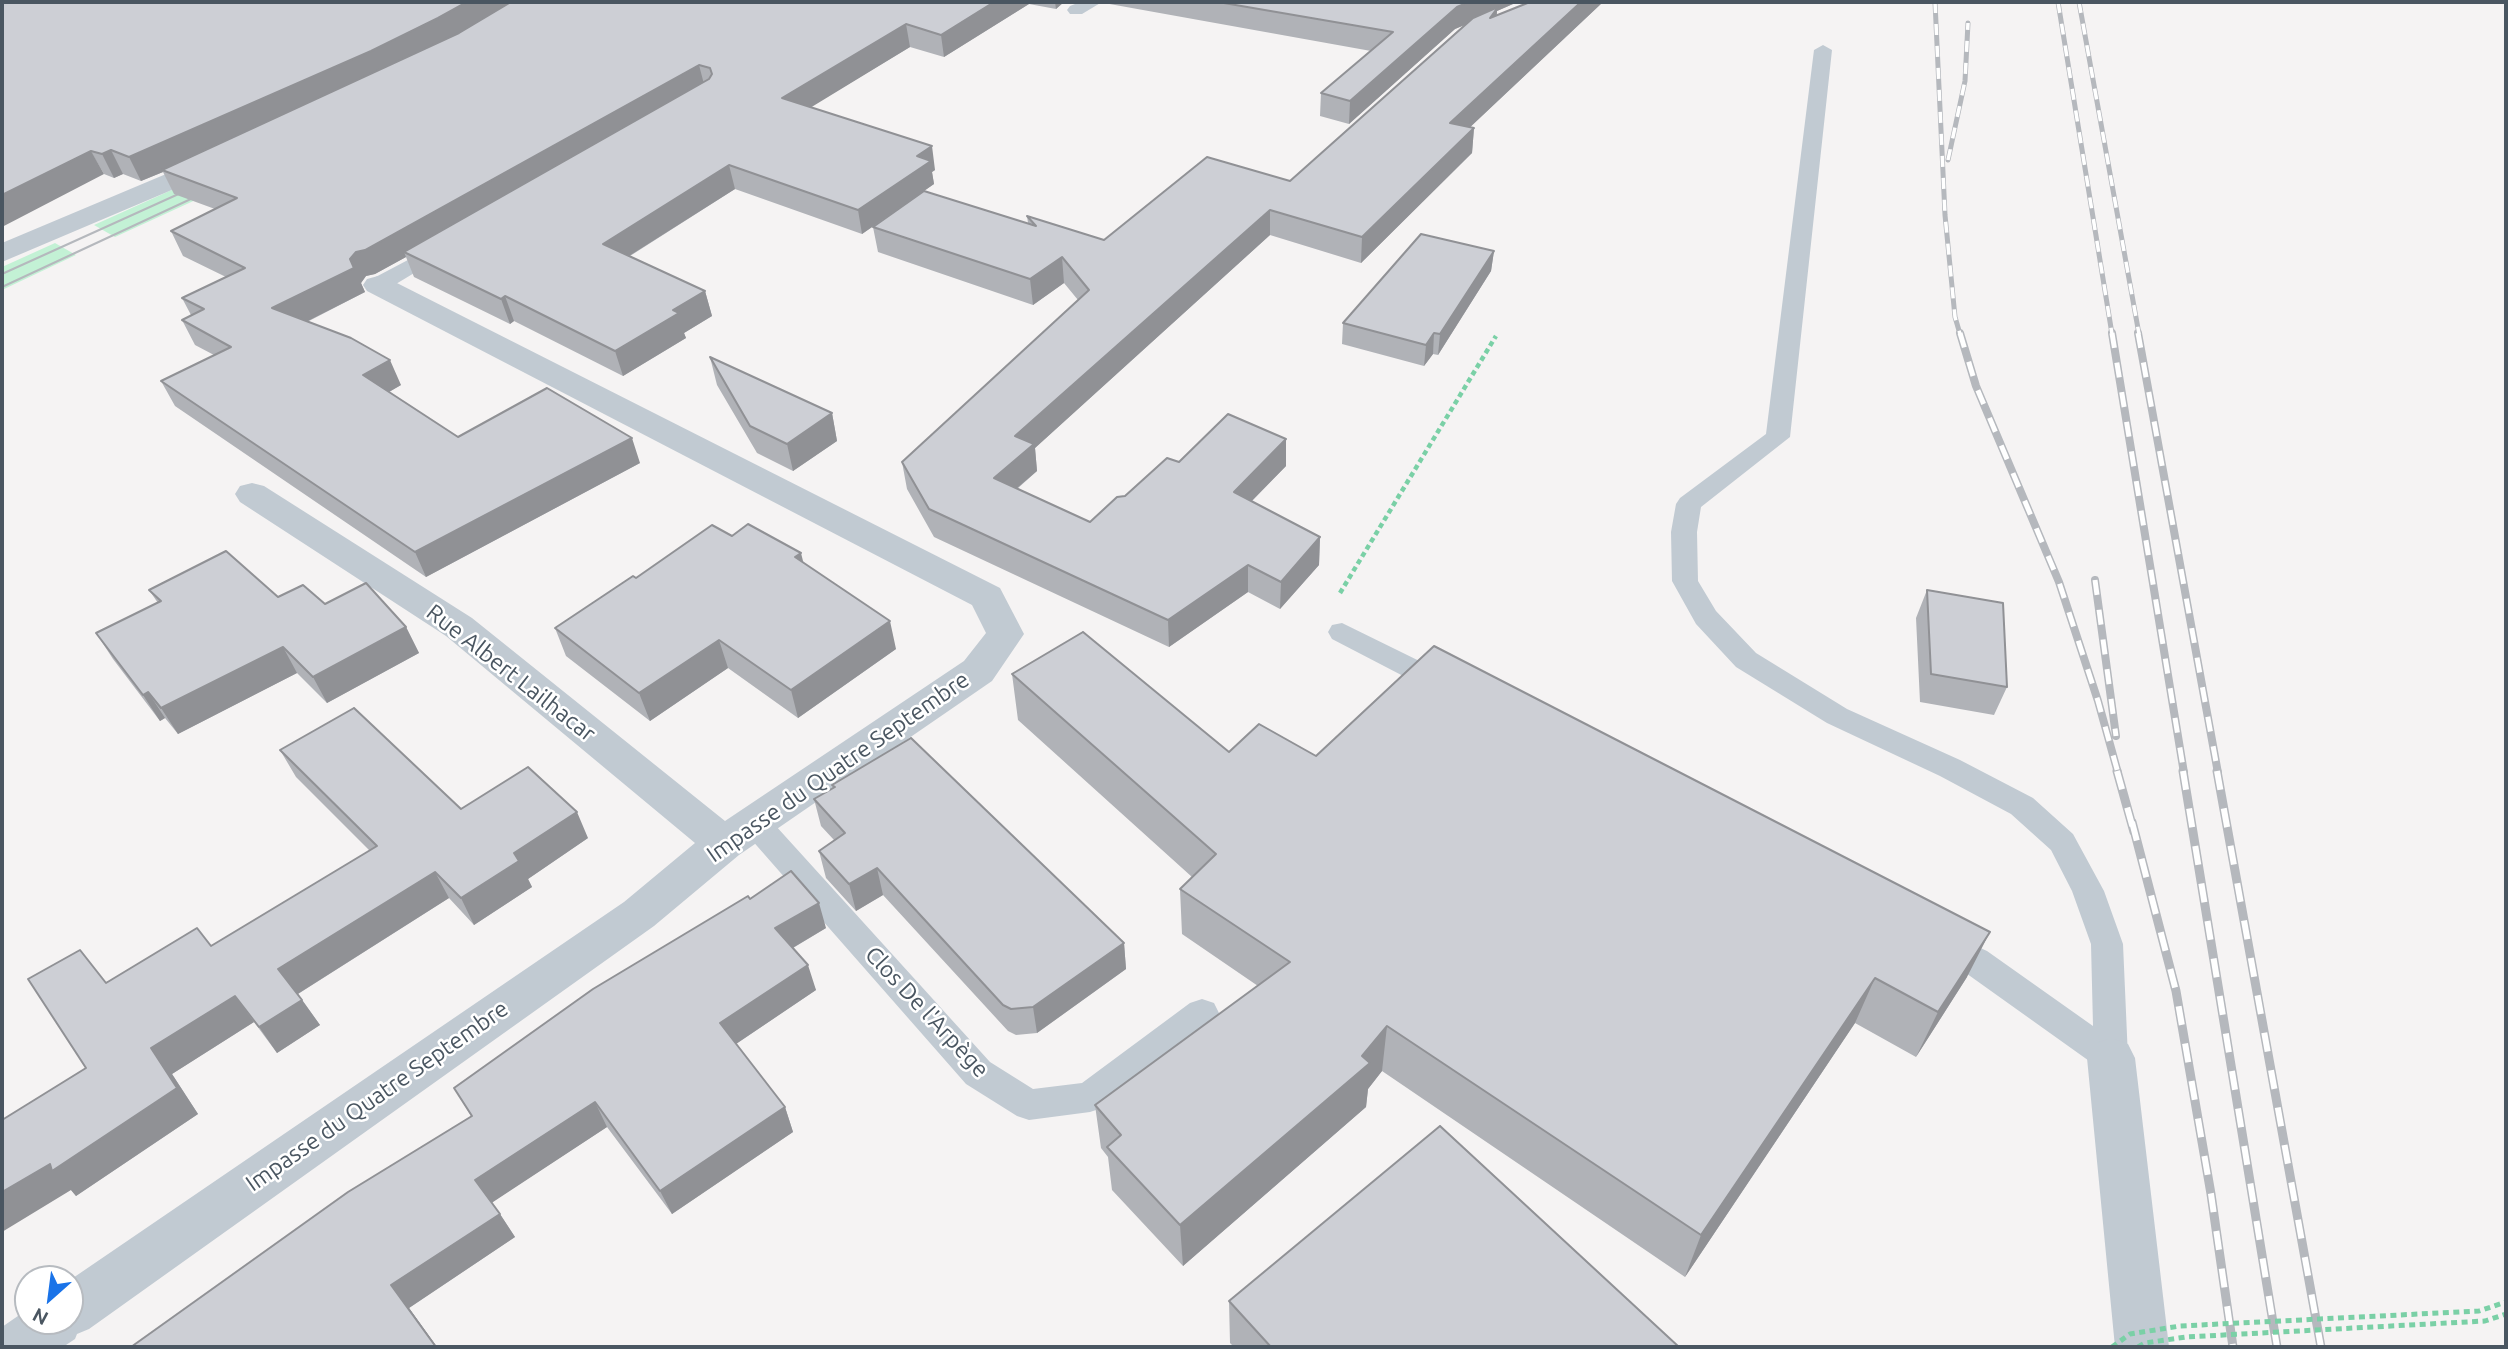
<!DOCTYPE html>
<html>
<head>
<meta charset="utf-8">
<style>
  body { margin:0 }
  #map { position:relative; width:2508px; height:1349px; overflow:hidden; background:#f5f3f3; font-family:Ubuntu,sans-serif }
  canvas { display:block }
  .frame { position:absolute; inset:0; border:4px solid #4a5661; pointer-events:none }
  .north { position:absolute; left:14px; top:1265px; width:70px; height:70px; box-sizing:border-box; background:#fff; border:2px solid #b7bbc0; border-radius:50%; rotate:208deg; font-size:19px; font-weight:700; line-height:28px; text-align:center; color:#4a5661 }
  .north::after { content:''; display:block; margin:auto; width:24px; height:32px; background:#1a73e8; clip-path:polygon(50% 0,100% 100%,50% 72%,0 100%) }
</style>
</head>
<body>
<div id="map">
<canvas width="2508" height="1349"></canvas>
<div class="frame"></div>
<div class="north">N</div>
</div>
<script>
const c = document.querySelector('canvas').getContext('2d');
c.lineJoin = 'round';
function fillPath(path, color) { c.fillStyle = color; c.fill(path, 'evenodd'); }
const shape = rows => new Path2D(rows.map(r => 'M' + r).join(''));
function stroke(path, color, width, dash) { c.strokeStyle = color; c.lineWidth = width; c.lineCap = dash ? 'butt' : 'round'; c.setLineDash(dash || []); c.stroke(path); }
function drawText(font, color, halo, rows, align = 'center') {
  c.font = font + ' Ubuntu,sans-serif'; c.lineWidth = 5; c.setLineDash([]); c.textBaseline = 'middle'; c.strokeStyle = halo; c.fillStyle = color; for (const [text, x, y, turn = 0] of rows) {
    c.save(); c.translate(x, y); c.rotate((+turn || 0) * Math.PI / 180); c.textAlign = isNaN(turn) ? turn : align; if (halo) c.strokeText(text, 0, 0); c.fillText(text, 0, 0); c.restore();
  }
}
fillPath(shape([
  [278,142,300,152,115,237,94,225],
  [55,243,76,255,2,290,2,267]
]), '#c3f1d5');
stroke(shape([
  [1340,593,1496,336]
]), '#7ad0a6', 4.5, [5, 3.5]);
fillPath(shape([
  [1080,2,1102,2,1082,14,1070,14,1067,10,1070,6,1080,2],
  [1823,45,1832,50,1790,437,1701,507,1697,532,1698,581,1716,611,1756,653,1847,709,1960,760,2033,798,2073,834,2104,891,2123,944,2128,1058,2123,1068,2111,1073,2099,1068,1963,971,1932,954,1927,945,1932,936,1943,932,1954,936,1987,951,2093,1026,2091,944,2072,891,2051,850,2011,814,1940,776,1827,723,1736,667,1696,624,1672,581,1671,532,1676,504,1680,498,1766,434,1814,50,1823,45],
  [442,242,449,244,453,248,449,252,386,290,378,292,370,290,367,285,370,280,442,242],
  [1342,623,1454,678,1458,685,1454,692,1444,695,1434,692,1332,639,1328,632,1332,625,1342,623],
  [754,810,765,814,990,1062,1033,1089,1082,1083,1190,1003,1202,999,1214,1003,1219,1013,1214,1023,1102,1108,1090,1112,1029,1120,1017,1116,966,1084,743,830,739,822,743,814,754,810]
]), '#c1cad2');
fillPath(shape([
  [216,153,226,155,230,161,226,167,2,262,2,243,216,153],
  [378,276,389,279,1000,588,1024,634,992,681,739,855,654,926,89,1329,77,1334,75,1339,63,1347,2,1347,2,1327,28,1309,28,1321,70,1321,70,1280,624,902,695,843,446,636,240,502,235,494,240,486,252,483,264,486,472,618,725,821,964,661,986,633,972,605,367,291,363,285,367,279,378,276],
  [2111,1038,2128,1044,2135,1058,2169,1347,2115,1347,2087,1058,2094,1044,2111,1038]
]), '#c1cad2');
stroke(shape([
  [2,274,194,187],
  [2,287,208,191]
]), '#b5b8bd', 2);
const railFar2 = shape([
  [1935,2,1945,215,1955,317,1960,334],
  [2058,2,2112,334],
  [2079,2,2139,334],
  [1948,160,1965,81,1968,23]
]);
const railFar1 = shape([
  [1960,333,1976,386,2059,582,2098,701,2118,773],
  [2112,333,2184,773],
  [2138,333,2218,773],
  [2095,580,2116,736]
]);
const rail = shape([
  [2117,771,2134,832],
  [2183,771,2277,1347],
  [2217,771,2321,1347],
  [2132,822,2176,991,2211,1194,2233,1347]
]);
stroke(railFar2, '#b5b8bd', 5);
stroke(railFar1, '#b5b8bd', 8);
stroke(rail, '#b5b8bd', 9);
stroke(railFar2, '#fff', 3.5, [11]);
stroke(railFar1, '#fff', 5, [15]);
stroke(rail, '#fff', 6, [19]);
stroke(shape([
  [2112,1347,2130,1334,2180,1326,2479,1311,2506,1302],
  [2138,1347,2145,1343,2186,1337,2485,1321,2506,1314]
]), '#7ad0a6', 5, [6, 4.5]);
fillPath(shape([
  [2,2,1064,2,1056,9,1029,4,944,57,910,47,810,107,935,170,932,172,934,184,862,234,735,189,630,256,705,291,712,316,684,333,686,338,623,376,514,321,510,324,414,277,406,257,375,274,366,276,361,283,365,292,307,322,401,385,389,392,458,437,640,463,426,577,175,406,161,381,214,355,195,345,182,320,191,315,182,298,226,277,183,256,171,231,215,209,174,194,163,172,141,181,123,174,114,178,104,174],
  [1103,2,1515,2,1513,4,1497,11,1497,15,1530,2,1603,2,1470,127,1474,128,1472,153,1361,263,1270,235,1035,448,1037,471,1017,489,1090,522,1125,496,1179,462,1286,466,1252,501,1320,537,1319,565,1280,609,1248,592,1169,647,934,537,907,489,902,462,1078,300,1064,283,1033,305,878,252,873,227,1028,223,1027,216,1104,240,1290,181,1464,25,1455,29,1349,124,1320,116,1321,93,1371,51,1104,3],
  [1494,251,1491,271,1438,355,1433,354,1424,366,1342,344,1343,323],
  [710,357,832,413,837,441,793,471,757,453,717,385],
  [732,536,803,562,896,649,798,718,728,668,650,721,566,656,555,628,636,578],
  [149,590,278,597,325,604,406,627,419,653,327,703,297,673,178,734,165,718,160,721,113,659,96,633,158,603],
  [1927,590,2007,687,1994,715,1920,702,1916,618],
  [1012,674,1229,752,1316,756,1967,977,1916,1057,1855,1023,1685,1277,1382,1071,1368,1089,1366,1107,1183,1266,1112,1190,1108,1157,1101,1148,1095,1105,1258,986,1182,934,1180,889,1192,877,1018,720],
  [280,750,461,809,588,838,528,879,532,887,474,925,449,898,298,994,320,1025,277,1053,254,1022,172,1074,198,1114,76,1196,71,1190,86,1068,106,982,211,946,370,851,296,777],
  [832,785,1124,943,1126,969,1037,1033,1016,1035,1008,1031,883,895,856,911,826,878,819,851,834,840,821,826,814,799,832,789],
  [750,899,826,928,793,948,816,990,736,1044,785,1107,793,1132,672,1214,607,1127,492,1202,515,1237,409,1308,437,1347,131,1347,471,1116,454,1088],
  [1229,1301,1679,1347,1234,1347,1230,1343]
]), '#b0b2b7');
fillPath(shape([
  [467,2,512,2,446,41,162,170,163,172,141,181,129,157],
  [994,2,1028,2,1029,4,944,57,941,35],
  [1055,2,1064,2,1056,9],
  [1469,2,1515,2,1513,4,1497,11,1495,31,1490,18,1494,13,1455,29,1349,124,1350,101,1457,7],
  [1581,2,1603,2,1448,148,1450,123],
  [906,24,910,47,787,122,782,98],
  [699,65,705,88,404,252,406,257,375,274,366,276,361,283,365,292,284,333,272,308,350,259,356,252],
  [1474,128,1472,153,1361,263,1362,237],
  [932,146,935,170,932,172,934,184,862,234,858,210,917,156],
  [111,150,123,174,114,178,102,154],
  [91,151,104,174,2,227,2,195],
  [729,165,735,189,610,268,603,244],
  [1270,210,1270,235,1035,448,1037,471,997,505,994,478,1015,436],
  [1494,251,1491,271,1438,355,1440,334],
  [1062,257,1064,283,1033,305,1030,279],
  [705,291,712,316,684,333,686,338,623,376,615,351,673,310],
  [505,296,514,321,510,324,501,299],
  [1434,333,1433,354,1424,366,1426,345],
  [390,360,401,385,375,400,363,375],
  [832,413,837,441,793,471,787,444],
  [632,438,640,463,426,577,415,552],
  [1286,439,1286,466,1234,519,1234,492],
  [1320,537,1319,565,1280,609,1281,582],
  [801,553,808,581,795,557],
  [1248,565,1248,592,1169,647,1168,620],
  [890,621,896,649,798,718,791,690],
  [406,627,419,653,327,703,313,677],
  [719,640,728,668,650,721,639,693],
  [283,647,297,673,178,734,161,708],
  [148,692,165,718,160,721,143,695],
  [577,812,588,838,528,879,532,887,474,925,461,898,514,853],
  [877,868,883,895,856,911,849,884],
  [435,872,449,898,296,995,278,969],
  [819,903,826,928,784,953,775,928],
  [1990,932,1967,977,1916,1057,1938,1012],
  [1124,943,1126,969,1037,1033,1033,1007],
  [808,965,816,990,730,1048,720,1023],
  [1875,978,1855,1023,1685,1277,1701,1235],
  [235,996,254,1022,172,1074,198,1114,76,1196,71,1190,2,1232,2,1192,151,1048],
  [302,1000,320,1025,277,1053,259,1027],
  [1387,1026,1382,1071,1368,1089,1366,1107,1183,1266,1180,1225,1362,1056],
  [595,1102,607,1127,490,1204,475,1180],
  [785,1107,793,1132,672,1214,660,1191],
  [500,1214,515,1237,409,1308,437,1347,436,1347,391,1285]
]), '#909195');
const building = shape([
  [2,2,467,2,438,18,371,51,129,157,111,150,102,154,91,151,2,195,2,2],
  [511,2,994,2,941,35,906,24,782,98,932,146,917,156,931,161,858,210,729,165,603,244,705,291,673,310,679,313,615,351,505,296,501,299,404,252,709,79,712,74,710,68,699,65,365,250,356,252,350,259,354,268,272,308,351,338,390,360,363,375,458,437,547,388,632,438,415,552,161,381,231,347,182,320,204,309,182,298,245,268,171,231,237,198,162,170,459,33,511,2],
  [1218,2,1469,2,1457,7,1350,101,1321,93,1393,32,1218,2],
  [1530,2,1581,2,1450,123,1474,128,1362,237,1270,210,1015,436,1034,444,994,478,1090,522,1117,497,1125,496,1167,458,1179,462,1228,414,1286,439,1234,492,1320,537,1281,582,1248,565,1168,620,929,509,902,462,1089,290,1062,257,1030,279,873,227,924,191,1036,226,1027,216,1104,240,1207,157,1290,181,1473,18,1498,7,1490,18,1530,2],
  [1421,234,1494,251,1440,334,1434,333,1426,345,1343,323,1421,234],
  [710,357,832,413,787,444,750,426,710,357],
  [748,524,801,553,795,557,890,621,791,690,719,640,639,693,555,628,633,576,636,578,712,525,732,536,748,524],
  [226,551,278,597,303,585,325,604,366,583,406,627,313,677,283,647,161,708,148,692,143,695,96,633,161,601,149,590,226,551],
  [1927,590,2003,603,2007,687,1931,674,1927,590],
  [1083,632,1229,752,1259,724,1316,756,1434,646,1990,932,1938,1012,1875,978,1701,1235,1387,1026,1362,1056,1370,1063,1180,1225,1107,1147,1121,1135,1095,1105,1290,962,1180,889,1216,854,1012,674,1083,632],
  [354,708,461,809,528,767,577,812,514,853,519,861,461,898,435,872,278,969,302,1000,259,1027,235,996,151,1048,177,1088,52,1171,50,1164,2,1192,2,1120,86,1068,28,979,80,950,106,983,197,928,211,946,377,846,280,750,354,708],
  [911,738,1124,943,1033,1007,1011,1009,1003,1005,877,868,849,884,819,851,845,833,814,799,835,787,832,785,911,738],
  [791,871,819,903,775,928,808,965,720,1023,785,1107,660,1191,595,1102,475,1180,500,1214,391,1285,436,1347,131,1347,348,1192,472,1116,454,1088,593,989,748,896,750,899,791,871],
  [1440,1126,1679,1347,1271,1347,1229,1301,1440,1126]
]);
fillPath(building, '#cdcfd5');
stroke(building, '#909195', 2);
drawText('23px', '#4a5661', '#fff', [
  ["Rue Albert Lailhacar",511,673,38],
  ["Impasse du Quatre Septembre",838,767,-35],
  ["Clos De l'Arpège",927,1012,47],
  ["Impasse du Quatre Septembre",377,1096,-35]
]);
</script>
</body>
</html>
